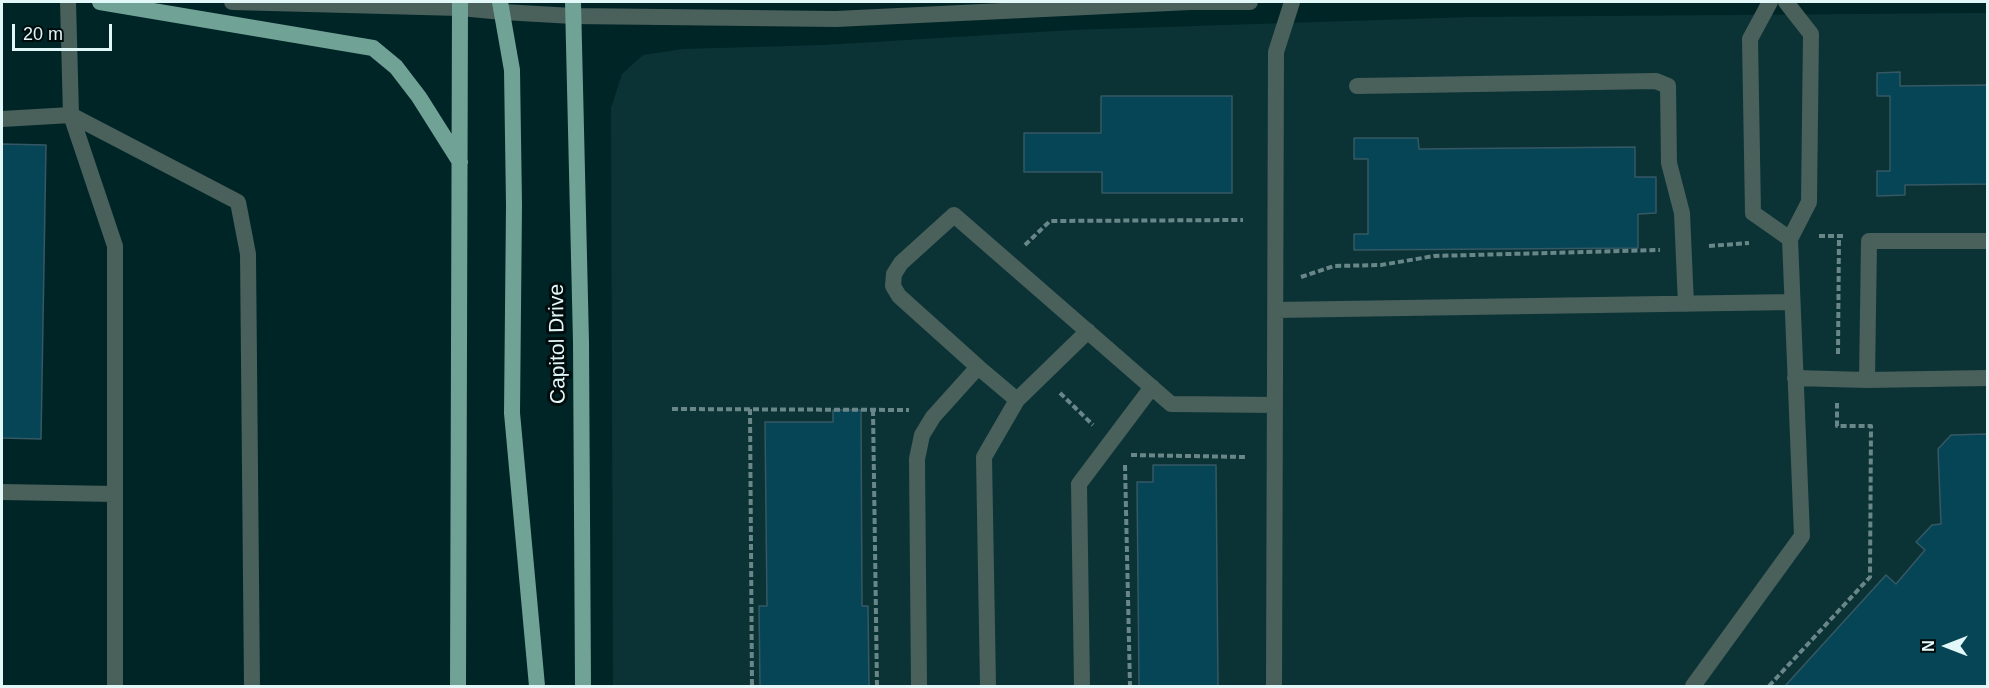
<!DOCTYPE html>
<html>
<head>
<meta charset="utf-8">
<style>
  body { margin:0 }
  #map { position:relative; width:1989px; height:688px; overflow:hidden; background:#002527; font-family:Arial,sans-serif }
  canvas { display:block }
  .frame { position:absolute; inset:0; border:3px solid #e2f7f8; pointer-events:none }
  .north { position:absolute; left:1917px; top:616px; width:60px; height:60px; -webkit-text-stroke:4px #010c0d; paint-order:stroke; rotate:270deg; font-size:16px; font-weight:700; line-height:24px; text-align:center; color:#e2f7f8 }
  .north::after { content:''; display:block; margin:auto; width:21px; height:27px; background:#e2f7f8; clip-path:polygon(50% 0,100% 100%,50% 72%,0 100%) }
  .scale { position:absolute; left:12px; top:24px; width:100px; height:27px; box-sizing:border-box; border:3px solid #e2f7f8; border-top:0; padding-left:8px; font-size:18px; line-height:21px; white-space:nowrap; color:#e2f7f8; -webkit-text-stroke:4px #010c0d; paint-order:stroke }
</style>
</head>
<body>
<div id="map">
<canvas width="1989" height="688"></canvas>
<div class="frame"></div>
<div class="north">N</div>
<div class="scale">20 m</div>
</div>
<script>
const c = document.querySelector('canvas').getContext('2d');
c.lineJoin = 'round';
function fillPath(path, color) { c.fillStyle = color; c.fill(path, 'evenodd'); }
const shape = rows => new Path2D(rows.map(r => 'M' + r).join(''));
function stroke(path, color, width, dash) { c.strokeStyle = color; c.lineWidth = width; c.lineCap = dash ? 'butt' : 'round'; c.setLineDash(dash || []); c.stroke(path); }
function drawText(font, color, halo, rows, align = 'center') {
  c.font = font + ' Arial,sans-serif'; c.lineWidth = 6; c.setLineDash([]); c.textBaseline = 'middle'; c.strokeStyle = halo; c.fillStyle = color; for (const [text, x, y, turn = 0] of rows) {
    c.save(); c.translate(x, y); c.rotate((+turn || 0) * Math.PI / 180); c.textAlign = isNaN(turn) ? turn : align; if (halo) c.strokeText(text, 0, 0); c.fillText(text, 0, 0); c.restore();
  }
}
fillPath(shape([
  [1987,13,1987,686,613,686,611,108,622,74,643,55,683,49,823,45,1072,30,1472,17]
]), '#0b3335');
const building = shape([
  [1900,72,1900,86,1988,85,1988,184,1905,185,1905,195,1877,196,1877,171,1890,171,1890,96,1877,96,1877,73,1900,72],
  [1101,96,1232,96,1232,193,1102,193,1102,172,1024,172,1024,133,1101,133,1101,96],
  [1354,138,1418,138,1419,149,1635,147,1635,177,1656,177,1656,213,1638,214,1638,248,1354,250,1354,234,1368,234,1368,159,1354,159,1354,138],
  [2,144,46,145,41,439,2,438,2,144],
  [833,410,861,410,862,606,868,606,869,686,760,686,759,606,767,606,765,422,833,422,833,410],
  [1988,434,1988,686,1785,686,1886,575,1896,584,1925,550,1916,542,1932,525,1941,524,1938,449,1951,435,1988,434],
  [1153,465,1216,465,1218,686,1139,686,1137,482,1153,482,1153,465]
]);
fillPath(building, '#054556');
stroke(building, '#365864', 1.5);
stroke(shape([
  [1819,236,1845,236],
  [1025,245,1050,221,1243,220],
  [1709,246,1749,243],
  [1301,277,1334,266,1381,265,1434,256,1660,250],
  [1838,354,1839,234],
  [1060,393,1093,425],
  [672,409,909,410],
  [750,409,752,686],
  [873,410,877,686],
  [1131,455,1245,457],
  [1125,465,1130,686],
  [1769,686,1870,577,1871,426,1837,426,1837,403]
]), '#698788', 4, [6, 3]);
stroke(shape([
  [68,2,71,115,238,202,248,254,252,686],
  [1770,2,1750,39,1753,213,1790,239,1809,202,1811,34,1786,2],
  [1357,86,1656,81,1668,86,1669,163,1682,213,1686,304],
  [2,119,71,115,115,246,115,494,2,492],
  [1275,310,1792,302],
  [978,367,899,296,893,286,894,274,901,263,954,215,1171,404,1275,405],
  [1795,378,1867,380,1988,378],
  [1867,380,1869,241,1988,241],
  [115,686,115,494],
  [919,686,917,459,922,435,933,417,978,367,1017,400],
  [988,686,984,457,1017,400,1088,331],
  [1082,686,1079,484,1152,387],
  [1274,686,1276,52,1292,2],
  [1693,686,1802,536,1790,239]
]), '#4a605b', 16);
stroke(shape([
  [232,2,460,8,503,12,573,16,836,19,1190,2,1250,2]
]), '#4a605b', 16);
stroke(shape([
  [100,2,373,48,396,67,419,97,460,162],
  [500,2,512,70,514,205,512,413,537,686],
  [573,2,581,342,583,686],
  [458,686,460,2]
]), '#71a296', 16);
drawText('21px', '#e2f7f8', '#010c0d', [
  ["Capitol Drive",558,344,-91]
]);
</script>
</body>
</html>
